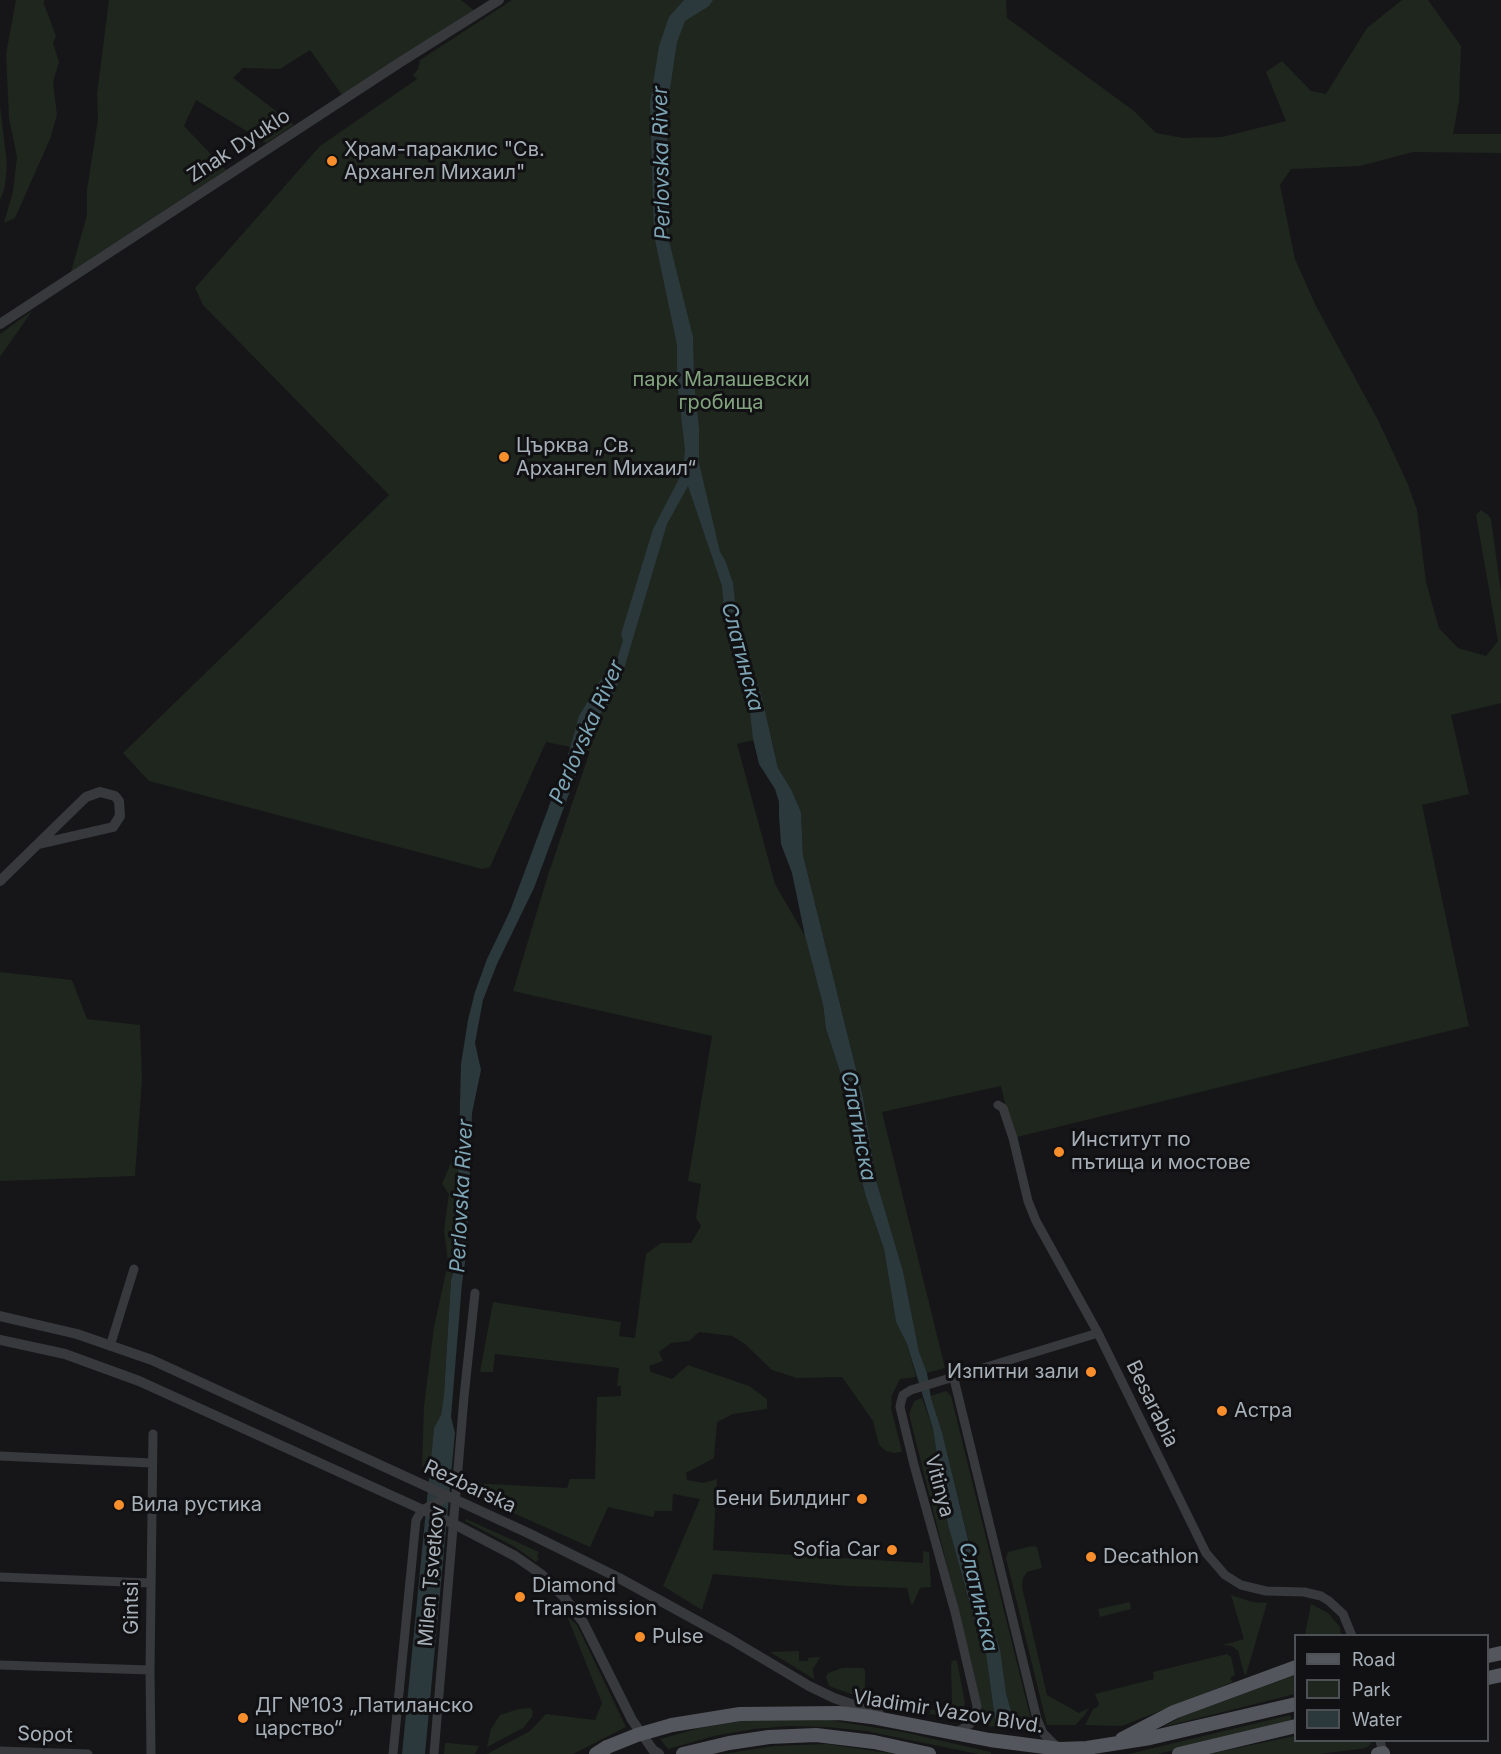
<!DOCTYPE html>
<html>
<head>
<meta charset="utf-8">
<style>
  body { margin:0 }
  #map { position:relative; width:1501px; height:1754px; overflow:hidden; background:#161618; font-family:Inter,sans-serif }
  canvas { display:block }
  .legend { position:absolute; left:1294px; top:1634px; width:195px; height:108px; box-sizing:border-box; background:#111113; border:2px solid #4d5155; margin:0; padding:8px 10px; list-style:none; font-size:18px; color:#a7b0b8 }
  .legend li { display:flex; align-items:center; gap:12px; height:30px }
  .legend b { width:30px; border:2px solid #4d5155 }
</style>
</head>
<body>
<div id="map">
<canvas width="1501" height="1754"></canvas>
<ul class="legend">
<li><b style="height:8px;background:#53565c"></b>Road</li>
<li><b style="height:16px;background:#1e261e"></b>Park</li>
<li><b style="height:16px;background:#2b383c"></b>Water</li>
</ul>
</div>
<script>
const c = document.querySelector('canvas').getContext('2d');
c.lineJoin = 'round';
function fillPath(path, color) { c.fillStyle = color; c.fill(path, 'evenodd'); }
const shape = rows => new Path2D(rows.map(r => 'M' + r).join(''));
function stroke(path, color, width, dash) { c.strokeStyle = color; c.lineWidth = width; c.lineCap = dash ? 'butt' : 'round'; c.setLineDash(dash || []); c.stroke(path); }
function drawText(font, color, halo, rows, align = 'center') {
  c.font = font + ' Inter,sans-serif'; c.lineWidth = 6; c.setLineDash([]); c.textBaseline = 'middle'; c.strokeStyle = halo; c.fillStyle = color; for (const [text, x, y, turn = 0] of rows) {
    c.save(); c.translate(x, y); c.rotate((+turn || 0) * Math.PI / 180); c.textAlign = isNaN(turn) ? turn : align; if (halo) c.strokeText(text, 0, 0); c.fillText(text, 0, 0); c.restore();
  }
}
fillPath(shape([
  [16,0,44,0,44,4,56,36,53,43,59,62,53,82,57,115,50,139,15,218,4,223,13,191,17,157,9,118,6,54],
  [109,0,461,0,475,11,342,95,310,50,280,69,243,68,233,78,294,125,266,143,196,100,184,126,226,170,71,272,87,215,87,190,98,119,97,94],
  [512,0,1006,0,1007,18,1134,111,1156,133,1183,138,1222,137,1286,121,1266,72,1282,61,1311,91,1326,94,1367,28,1402,0,1428,0,1461,46,1459,101,1453,134,1501,134,1501,153,1413,152,1360,166,1291,169,1280,185,1295,259,1316,306,1378,420,1407,482,1417,510,1426,582,1439,628,1458,648,1486,656,1498,641,1476,515,1481,510,1488,515,1491,519,1501,592,1501,703,1451,715,1469,794,1422,805,1469,1026,1013,1138,1001,1086,882,1112,945,1368,927,1373,919,1353,903,1271,876,1180,863,1097,803,855,801,812,791,789,778,768,771,736,737,744,775,884,805,936,823,1005,826,1029,843,1081,857,1158,865,1194,884,1249,896,1322,907,1344,916,1377,900,1379,892,1395,891,1408,902,1452,894,1453,886,1451,879,1445,873,1421,842,1377,797,1378,772,1370,745,1344,732,1336,699,1332,689,1341,671,1343,659,1352,663,1361,649,1366,651,1372,672,1379,688,1365,749,1386,767,1399,767,1409,733,1414,717,1422,714,1458,686,1473,687,1480,703,1483,717,1479,713,1550,923,1563,923,1551,929,1552,931,1587,920,1588,913,1604,911,1604,907,1588,848,1586,713,1574,702,1610,663,1586,700,1499,673,1494,672,1511,655,1511,653,1517,608,1507,590,1547,468,1493,469,1483,567,1488,570,1479,595,1479,597,1397,621,1396,621,1386,617,1386,619,1368,495,1354,493,1372,480,1372,493,1302,621,1322,619,1336,635,1338,646,1254,661,1243,691,1243,701,1226,696,1218,701,1184,688,1181,712,1036,513,991,548,875,590,751,546,742,490,867,482,869,149,781,123,753,389,495,203,305,195,288,320,146,417,79,413,75,418,69,420,60],
  [0,106,7,164,5,186,0,200],
  [32,311,0,357,0,334],
  [0,972,72,980,87,1019,140,1025,142,1079,135,1176,0,1181],
  [460,1141,456,1263,451,1280,444,1394,441,1415,434,1429,430,1472,422,1467,424,1406,434,1327,448,1263,444,1230,449,1194,442,1184],
  [946,1391,951,1396,1034,1732,1023,1730,1011,1711,1006,1693,942,1432,931,1398,931,1396],
  [922,1398,933,1429,948,1525,978,1633,986,1654,996,1727,988,1726,982,1712,972,1665,909,1414,914,1401],
  [466,1519,539,1552,537,1557,539,1559,536,1562,515,1547,465,1521],
  [1032,1546,1037,1547,1042,1568,1027,1572,1023,1578,1022,1587,1047,1695,1079,1713,1089,1708,1084,1716,1075,1725,1047,1725,1006,1558,1008,1552],
  [1231,1595,1252,1602,1267,1603,1246,1675,1244,1673,1238,1651,1232,1646,1223,1645,1244,1639],
  [1130,1602,1131,1609,1100,1617,1098,1609],
  [1311,1604,1328,1613,1340,1627,1341,1635,1305,1635],
  [567,1616,577,1625,626,1727,573,1754,487,1754,530,1731,546,1714,595,1720,602,1703],
  [799,1651,799,1661,808,1661,808,1658,820,1657,813,1669,814,1679,770,1652],
  [1227,1654,1231,1657,1235,1675,1230,1678,1233,1682,1122,1726,1085,1725,1093,1709,1097,1707,1099,1704,1095,1694,1154,1679,1153,1672],
  [955,1660,957,1661,965,1703,963,1710,954,1718,930,1714,930,1710,947,1710,951,1706,952,1701,951,1665,952,1661],
  [842,1668,863,1668,865,1671,865,1687,871,1695,877,1698,905,1698,906,1708,862,1698,829,1686,826,1677,828,1673],
  [1295,1675,1295,1694,1163,1727,1183,1716],
  [530,1708,533,1711,532,1717,523,1728,487,1747,491,1729,500,1715,519,1709],
  [1290,1715,1292,1722,1183,1748,1158,1754,1129,1754],
  [829,1720,903,1732,991,1752,991,1754,978,1754,866,1731,827,1727,788,1726,754,1729,714,1736,668,1749,660,1739,700,1728,742,1721],
  [1295,1736,1296,1740,1370,1741,1371,1744,1366,1748,1320,1754,1209,1754],
  [445,1743,448,1743,479,1746,475,1754,444,1754],
  [827,1744,896,1754,723,1754,774,1746]
]), '#1e261e');
fillPath(shape([
  [684,0,713,0,709,6,685,21,677,42,668,102,667,167,668,237,693,337,694,383,699,428,699,463,720,552,725,560,733,583,736,612,750,665,761,694,778,768,791,789,801,812,803,855,863,1097,876,1180,903,1271,919,1352,927,1373,931,1398,942,1432,974,1564,1000,1650,1006,1693,1011,1711,1023,1730,1028,1754,996,1727,986,1654,978,1633,948,1525,933,1429,907,1344,896,1322,884,1249,865,1194,857,1158,843,1081,826,1029,823,1005,805,936,792,873,781,844,779,816,779,802,775,789,759,764,753,739,748,694,724,609,722,586,688,486,667,524,623,672,610,702,595,720,583,756,534,888,497,964,483,1000,475,1043,481,1070,472,1113,467,1249,462,1283,451,1417,455,1433,425,1754,402,1754,434,1428,441,1415,444,1394,451,1280,456,1263,461,1064,468,1020,475,992,487,959,510,911,568,755,579,716,606,671,615,666,623,640,621,634,653,529,683,471,685,450,677,381,677,345,654,235,650,103,659,46,669,17]
]), '#2b383c');
fillPath(shape([
  [993,1727,1027,1731,1031,1754,998,1754]
]), '#161618');
stroke(shape([
  [998,1105,1003,1108,1013,1138,1028,1201,1036,1221,1098,1333,1206,1553,1225,1575,1241,1585,1266,1591,1304,1592,1321,1596,1329,1601,1343,1614,1352,1636],
  [110,1346,134,1269],
  [954,1379,1037,1719,1043,1733,1058,1748],
  [0,1456,152,1463],
  [0,1577,151,1583],
  [0,1665,150,1670],
  [955,1733,970,1724,976,1716,977,1706,955,1612,914,1465,900,1407,901,1402,903,1395,911,1390,1098,1333],
  [1380,1740,1383,1754],
  [0,1751,88,1754],
  [151,1754,150,1670,153,1434],
  [393,1754,416,1520,422,1510,448,1497],
  [434,1754,464,1397,475,1293]
]), '#37393d', 9);
stroke(shape([
  [0,324,399,63,499,0],
  [0,881,86,797,100,792,115,796,119,801,120,816,113,827,39,844],
  [0,1316,77,1334,152,1360,528,1533,619,1578,730,1639,809,1686,834,1698,879,1714],
  [0,1340,65,1354,139,1381,454,1524,515,1556,541,1574,564,1597,583,1622,632,1720,653,1750,659,1754]
]), '#37393d', 10);
stroke(shape([
  [1488,1656,1501,1653],
  [1488,1678,1501,1675],
  [672,1725,740,1714,839,1713,871,1717,990,1740,1060,1749,1087,1748,1150,1738,1296,1704],
  [1122,1739,1174,1712,1296,1667],
  [596,1754,607,1747],
  [683,1754,729,1743,769,1737,816,1735,874,1742,929,1754],
  [1179,1754,1296,1726],
  [1378,1754,1383,1753]
]), '#53565c', 14);
stroke(shape([
  [607,1747,637,1735,672,1725]
]), '#53565c', 14);
for (const [x, y, r, color] of [
  [332,161,6,"#f98e2d"],
  [504,457,6,"#f98e2d"],
  [1059,1152,6,"#f98e2d"],
  [1091,1372,6,"#f98e2d"],
  [1222,1411,6,"#f98e2d"],
  [862,1499,6,"#f98e2d"],
  [119,1505,6,"#f98e2d"],
  [892,1550,6,"#f98e2d"],
  [1091,1557,6,"#f98e2d"],
  [520,1597,6,"#f98e2d"],
  [640,1637,6,"#f98e2d"],
  [243,1718,6,"#f98e2d"]
]) { const dot = new Path2D(); dot.arc(x, y, r, 0, 2 * Math.PI); c.fillStyle = color; c.fill(dot); stroke(dot, '#111113', 2); }
drawText('20px', '#a7b0b8', '#111113', [
  ["Zhak Dyuklo",239,146,-33],
  ["Besarabia",1152,1404,64],
  ["Vitinya",939,1486,75],
  ["Rezbarska",470,1487,25],
  ["Milen Tsvetkov",432,1576,-85],
  ["Gintsi",132,1608,-90],
  ["Vladimir Vazov Blvd.",948,1712,9],
  ["Sopot",45,1735,2]
]);
drawText('20px', '#a7b0b8', '#111113', [
  ["Храм-параклис \"Св.",344,150],
  ["Архангел Михаил\"",344,173],
  ["Църква „Св.",516,446],
  ["Архангел Михаил“",516,469],
  ["Институт по",1071,1140],
  ["пътища и мостове",1071,1163],
  ["Изпитни зали",1079,1372,"right"],
  ["Астра",1234,1411],
  ["Бени Билдинг",850,1499,"right"],
  ["Вила рустика",131,1505],
  ["Sofia Car",880,1550,"right"],
  ["Decathlon",1103,1557],
  ["Diamond",532,1586],
  ["Transmission",532,1609],
  ["Pulse",652,1637],
  ["ДГ №103 „Патиланско",255,1706],
  ["царство“",255,1729]
], 'left');
drawText('20px', '#82a47e', '#111113', [
  ["парк Малашевски",721,380],
  ["гробища",721,403]
]);
drawText('italic 21px', '#7da5b5', '#111113', [
  ["Perlovska River",662,163,-91],
  ["Слатинска",742,657,75],
  ["Perlovska River",587,732,-66],
  ["Слатинска",858,1126,79],
  ["Perlovska River",462,1196,-87],
  ["Слатинска",978,1597,77]
]);
</script>
</body>
</html>
